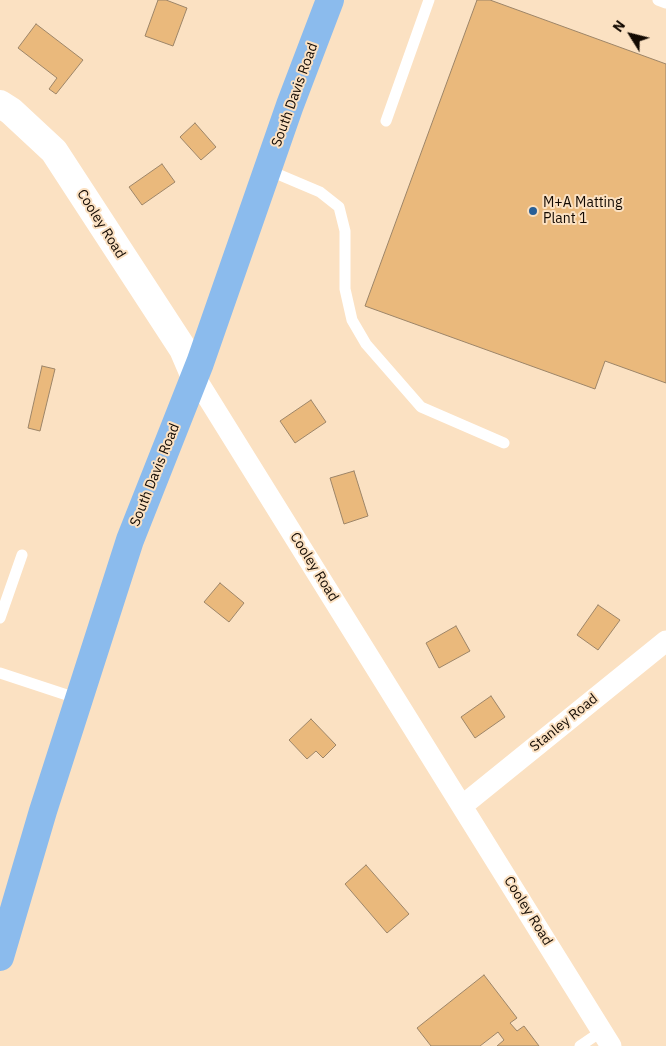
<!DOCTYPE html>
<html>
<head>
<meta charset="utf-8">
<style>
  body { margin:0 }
  #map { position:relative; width:666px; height:1046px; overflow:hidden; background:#fbe1c2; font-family:"IBM Plex Sans",sans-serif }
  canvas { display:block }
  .north { position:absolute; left:606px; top:10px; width:50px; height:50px; -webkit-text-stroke:4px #fbe1c2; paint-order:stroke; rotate:306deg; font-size:14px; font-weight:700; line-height:20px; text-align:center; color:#130a02 }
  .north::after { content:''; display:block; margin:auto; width:18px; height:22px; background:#130a02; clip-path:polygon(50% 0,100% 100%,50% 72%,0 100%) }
</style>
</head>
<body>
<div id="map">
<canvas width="666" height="1046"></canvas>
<div class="north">N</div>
</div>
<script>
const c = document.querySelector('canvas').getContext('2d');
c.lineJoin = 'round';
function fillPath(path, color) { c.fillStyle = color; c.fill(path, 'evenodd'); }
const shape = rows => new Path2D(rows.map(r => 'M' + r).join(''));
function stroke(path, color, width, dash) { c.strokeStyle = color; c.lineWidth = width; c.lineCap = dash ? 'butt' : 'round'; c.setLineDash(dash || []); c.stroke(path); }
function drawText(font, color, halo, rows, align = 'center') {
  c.font = font + ' "IBM Plex Sans",sans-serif'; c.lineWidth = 4; c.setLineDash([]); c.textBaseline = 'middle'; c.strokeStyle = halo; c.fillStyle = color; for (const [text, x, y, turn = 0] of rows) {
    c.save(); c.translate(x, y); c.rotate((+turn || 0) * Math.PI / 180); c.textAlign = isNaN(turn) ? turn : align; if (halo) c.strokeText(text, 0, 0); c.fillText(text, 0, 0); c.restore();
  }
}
const building = shape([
  [158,0,166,0,187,8,173,46,145,36,158,0],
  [477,0,490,0,666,64,666,383,605,361,595,389,365,306,477,0],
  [36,24,83,60,56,94,49,89,57,78,18,48,36,24],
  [195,123,216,147,201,160,180,137,195,123],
  [162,164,175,182,142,205,129,187,162,164],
  [42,366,55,369,40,431,28,428,42,366],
  [311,400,326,422,295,443,280,421,311,400],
  [354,471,368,516,344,524,330,478,354,471],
  [220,583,244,603,229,622,204,602,220,583],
  [598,605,620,620,598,650,577,635,598,605],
  [456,626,470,651,439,668,426,643,456,626],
  [491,696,505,717,475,738,461,717,491,696],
  [311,719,336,745,323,758,316,751,307,759,289,740,311,719],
  [366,865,409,914,387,933,345,884,366,865],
  [484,975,517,1018,510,1023,517,1031,524,1026,539,1046,497,1046,504,1040,498,1032,480,1046,431,1046,417,1028,484,975]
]);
fillPath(building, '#eab97c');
stroke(building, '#9d8568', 1);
stroke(shape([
  [658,0,666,3],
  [386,121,429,0],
  [268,170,320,192,339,207,345,231,345,289,352,320,366,344,421,407,504,443],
  [0,618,22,555],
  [0,673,79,699],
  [580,1046,602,1031]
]), '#fff', 11);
stroke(shape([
  [195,377,611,1046],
  [462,806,666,641]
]), '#fff', 21);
stroke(shape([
  [0,104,11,111,54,151,183,349,195,377]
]), '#fff', 28);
stroke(shape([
  [0,957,43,811,130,540,200,363,290,105,330,0]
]), '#8bbbed', 28);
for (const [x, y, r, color] of [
  [533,211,5,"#285f97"]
]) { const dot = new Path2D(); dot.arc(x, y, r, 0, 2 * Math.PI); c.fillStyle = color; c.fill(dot); stroke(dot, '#fbe1c2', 2); }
drawText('14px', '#130a02', '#fbe1c2', [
  ["South Davis Road",295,95,-70],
  ["Cooley Road",101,224,58],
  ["South Davis Road",155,475,-68],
  ["Cooley Road",314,567,58],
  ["Stanley Road",564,723,-39],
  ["Cooley Road",528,911,58]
]);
drawText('14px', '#130a02', '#fbe1c2', [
  ["M+A Matting",543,203],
  ["Plant 1",543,219]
], 'left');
</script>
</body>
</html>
